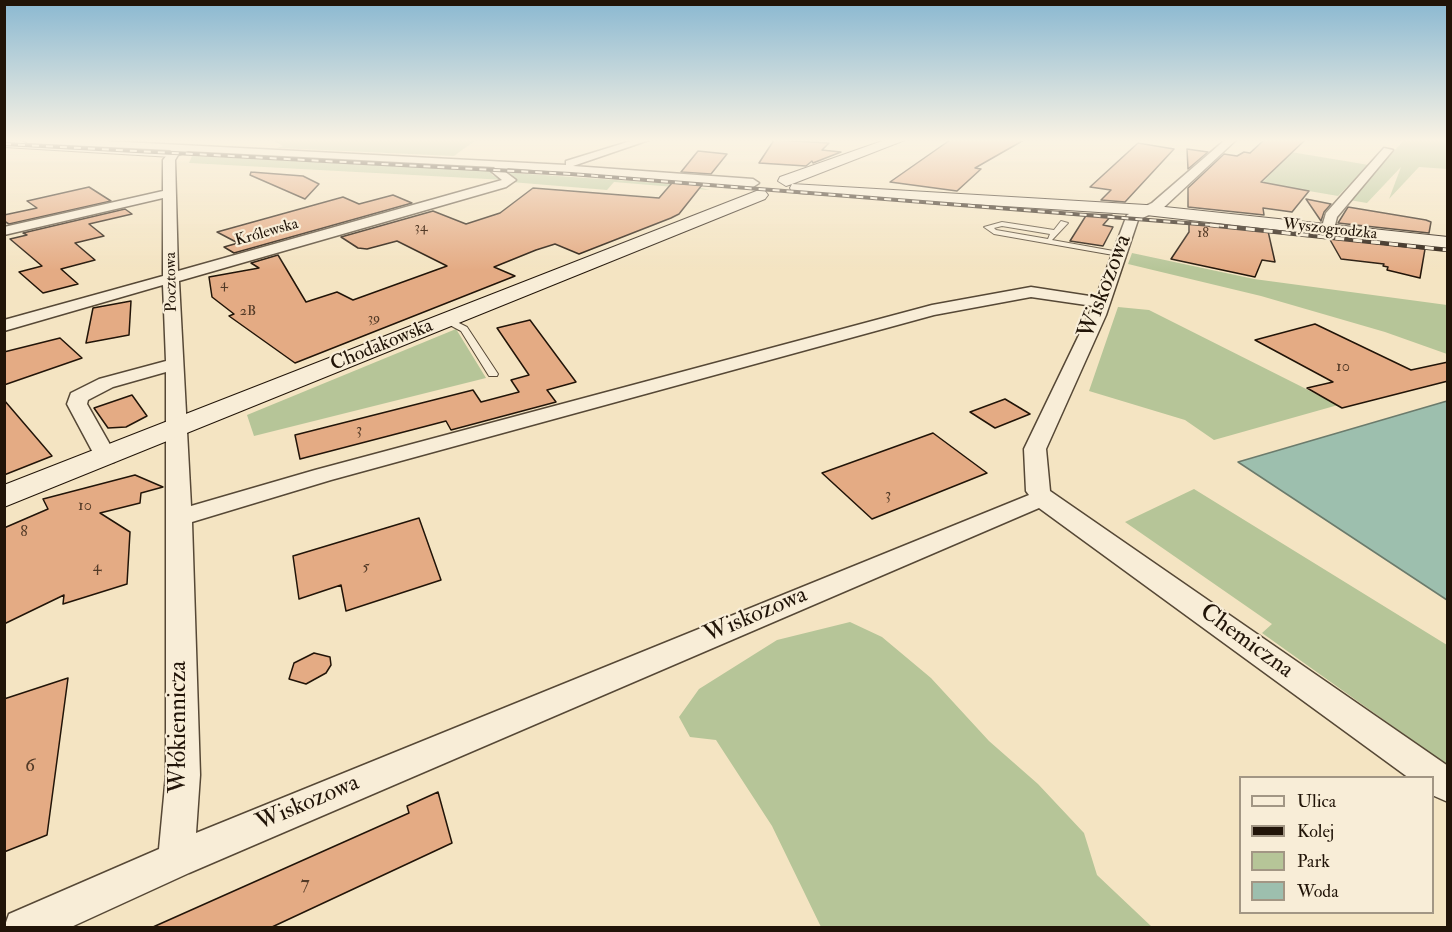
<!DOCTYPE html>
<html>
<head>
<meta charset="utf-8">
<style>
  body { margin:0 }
  #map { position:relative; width:1452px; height:932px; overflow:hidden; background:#f4e4c2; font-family:"IM FELL Double Pica",serif }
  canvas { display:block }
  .frame { position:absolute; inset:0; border:6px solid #211408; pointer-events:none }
  .legend { position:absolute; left:1239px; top:776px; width:195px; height:138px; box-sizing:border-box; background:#f8edd7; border:2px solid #a29684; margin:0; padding:8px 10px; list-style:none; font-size:18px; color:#211408 }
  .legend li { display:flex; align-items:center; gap:12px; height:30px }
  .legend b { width:30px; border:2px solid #a29684 }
</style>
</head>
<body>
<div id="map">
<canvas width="1452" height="932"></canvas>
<div class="frame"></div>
<ul class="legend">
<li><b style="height:8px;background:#f8edd7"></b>Ulica</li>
<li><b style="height:8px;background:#211408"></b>Kolej</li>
<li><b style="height:16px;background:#b6c598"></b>Park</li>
<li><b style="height:16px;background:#9dbfae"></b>Woda</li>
</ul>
</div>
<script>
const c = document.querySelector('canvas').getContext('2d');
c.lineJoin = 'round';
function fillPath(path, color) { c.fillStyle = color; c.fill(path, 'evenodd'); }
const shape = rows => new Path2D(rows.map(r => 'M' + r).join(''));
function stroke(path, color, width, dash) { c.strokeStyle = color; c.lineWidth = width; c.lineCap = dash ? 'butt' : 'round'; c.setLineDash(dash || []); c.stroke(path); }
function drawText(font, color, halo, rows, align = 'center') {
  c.font = font + ' "IM FELL Double Pica",serif'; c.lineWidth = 4.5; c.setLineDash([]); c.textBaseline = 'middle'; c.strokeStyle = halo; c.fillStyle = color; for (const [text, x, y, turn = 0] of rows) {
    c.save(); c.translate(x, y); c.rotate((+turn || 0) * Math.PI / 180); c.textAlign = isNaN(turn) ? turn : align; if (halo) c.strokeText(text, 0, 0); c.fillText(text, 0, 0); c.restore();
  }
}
fillPath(shape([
  [272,140,476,140,454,156,277,148,283,146],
  [1404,140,1447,140,1447,169,1419,167,1389,199,1401,167,1367,203,1349,200],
  [1291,152,1369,165,1338,196,1262,183],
  [192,156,491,171,492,175,506,180,189,163],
  [500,172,688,185,710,190,614,182,607,190,511,182,516,181,515,178],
  [1132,253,1254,279,1447,305,1447,354,1385,332,1261,296,1128,264],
  [1118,307,1149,310,1338,405,1214,440,1185,420,1089,391],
  [456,329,486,378,254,436,247,415],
  [1194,489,1447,645,1447,765,1262,633,1272,624,1125,522],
  [850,622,882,637,931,678,989,741,1038,784,1084,833,1097,875,1152,927,821,927,772,826,716,740,690,737,679,717,699,689,777,640]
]), '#b6c598');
const water = shape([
  [1447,401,1447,600,1238,462,1447,401]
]);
fillPath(water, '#9dbfae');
stroke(water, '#6b7b6c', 1.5);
const building = shape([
  [774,140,829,143,822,150,841,152,813,163,812,161,806,166,759,163,774,140],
  [950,140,1024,140,975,168,981,169,957,191,890,182,950,140],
  [1264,140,1305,140,1261,182,1309,191,1292,212,1263,208,1264,215,1188,207,1188,188,1224,154,1237,156,1244,152,1250,153,1264,140],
  [1138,143,1174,149,1125,202,1101,200,1111,190,1090,187,1138,143],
  [1187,149,1208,152,1188,169,1187,149],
  [698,151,727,154,711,174,681,172,698,151],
  [251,172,303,176,319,184,305,199,250,175,251,172],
  [672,183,702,185,679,214,671,218,579,254,555,244,536,250,494,267,515,276,295,363,229,316,234,314,212,297,209,277,259,268,251,263,278,255,306,302,337,292,353,300,447,266,397,241,367,249,358,248,341,237,433,211,466,224,500,213,533,188,659,198,672,183],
  [89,187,111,201,9,224,4,221,4,215,37,208,27,201,89,187],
  [393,195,412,203,234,253,224,247,238,243,217,232,343,197,359,204,393,195],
  [1306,199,1331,204,1324,212,1321,221,1306,199],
  [1348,207,1426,220,1431,222,1429,233,1338,223,1348,207],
  [125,209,132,214,89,224,104,236,75,243,95,260,61,269,78,284,43,293,19,272,42,266,10,239,27,235,23,233,125,209],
  [1087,214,1112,215,1103,225,1113,227,1103,246,1070,241,1087,214],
  [1189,222,1268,231,1275,262,1262,260,1255,277,1171,259,1189,232,1189,222],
  [1329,238,1425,249,1420,278,1387,270,1388,267,1383,266,1384,264,1341,259,1329,238],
  [131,301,129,335,86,343,93,308,131,301],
  [530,320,576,382,547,390,556,402,451,430,446,421,300,459,295,435,473,390,481,402,519,392,511,380,529,375,497,328,530,320],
  [1315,324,1411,370,1448,362,1448,381,1342,408,1307,388,1333,382,1255,340,1315,324],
  [60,338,82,358,4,385,4,352,60,338],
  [132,395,147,416,126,427,108,428,94,408,132,395],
  [1005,399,1030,414,995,428,970,412,1005,399],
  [4,400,52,456,4,475,4,400],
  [933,433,987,473,872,519,822,473,933,433],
  [135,475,163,487,141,493,140,503,100,513,130,532,127,584,63,604,64,595,4,624,4,528,48,509,43,499,135,475],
  [419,518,441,580,346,611,341,585,299,599,293,556,419,518],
  [314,653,330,657,331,665,326,673,306,684,289,679,294,663,314,653],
  [68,678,47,835,4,852,4,699,68,678],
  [438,792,452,843,272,927,153,927,409,813,407,806,438,792]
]);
fillPath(building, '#e4ab84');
stroke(building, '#211408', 1.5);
const lane = shape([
  [4,143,172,153,175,155,172,157,4,147,4,143],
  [1061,221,1068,223,1052,240,1119,252,1123,254,1119,256,994,234,984,227,1002,222,1054,230,1061,221],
  [1002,226,1050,234,1048,239,996,230,994,228,1002,226],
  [447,317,467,327,498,374,497,376,489,376,461,331,444,322,444,318,447,317]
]);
const street = shape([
  [23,140,86,140,566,165,566,161,634,140,649,140,573,166,753,179,759,183,753,187,508,168,504,171,516,180,506,187,179,281,191,506,315,470,932,305,1031,287,1096,297,1127,215,1152,203,1225,140,1236,140,1162,209,1138,220,1106,315,1046,449,1050,491,1448,766,1448,802,1432,795,1432,778,1409,778,1039,508,189,873,69,928,4,928,9,914,159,849,166,775,166,372,113,387,88,400,87,404,117,457,114,462,98,462,67,404,71,393,99,379,166,361,163,285,4,331,4,320,163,276,163,198,4,235,4,227,163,191,163,160,171,150,28,143,23,140],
  [188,151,495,167,491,171,502,180,178,271,175,160,178,155,188,151],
  [1031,297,1093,306,1024,449,1026,491,1029,495,196,833,200,775,192,522,331,480,934,315,1031,297],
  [1384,148,1393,150,1337,217,1333,233,1323,233,1321,230,1326,213,1384,148]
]);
const secondary = shape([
  [885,140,905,140,792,184,1146,205,1448,237,1448,249,1146,215,798,193,792,192,790,188,792,184,786,186,778,181,780,177,885,140],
  [759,190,765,191,768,195,765,199,4,507,4,485,759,190]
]);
stroke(lane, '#564836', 2);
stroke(street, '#564836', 3);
stroke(secondary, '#211408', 2);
fillPath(lane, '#f8edd7');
fillPath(street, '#f8edd7');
fillPath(secondary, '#f8edd7');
const railFar1 = shape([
  [4,144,571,174,1224,226]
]);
const rail = shape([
  [1210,225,1448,250]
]);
stroke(railFar1, '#211408', 4);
stroke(rail, '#211408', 4.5);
stroke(railFar1, '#f8edd7', 2, [7]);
stroke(rail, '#f8edd7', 3, [9]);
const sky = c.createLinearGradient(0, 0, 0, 270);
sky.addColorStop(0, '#8ab8d1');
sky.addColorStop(0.52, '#faf3e4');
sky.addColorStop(1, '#faf3e400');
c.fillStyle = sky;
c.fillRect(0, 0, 1452, 270);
drawText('14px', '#523a27', null, [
  ["34",421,228],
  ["18",1203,234],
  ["4",224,285],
  ["2B",248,312],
  ["39",374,319]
]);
drawText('16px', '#211408', '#f8edd7', [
  ["Wyszogrodzka",1330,230,6],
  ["Królewska",267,233,-16],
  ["Pocztowa",172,282,-91]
]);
drawText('16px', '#523a27', null, [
  ["10",1343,368],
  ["3",359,431],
  ["3",888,496],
  ["10",85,507],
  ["8",24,533],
  ["4",97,568],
  ["5",366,568]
]);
drawText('20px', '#211408', '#f8edd7', [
  ["Chodakowska",382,346,-22]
]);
drawText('20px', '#523a27', null, [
  ["6",30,767],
  ["7",305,885]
]);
drawText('24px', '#211408', '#f8edd7', [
  ["Wiskozowa",1106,287,-69],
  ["Wiskozowa",756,616,-23],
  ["Chemiczna",1246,642,36],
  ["Włókiennicza",180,727,-90],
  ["Wiskozowa",308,804,-23]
]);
</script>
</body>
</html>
